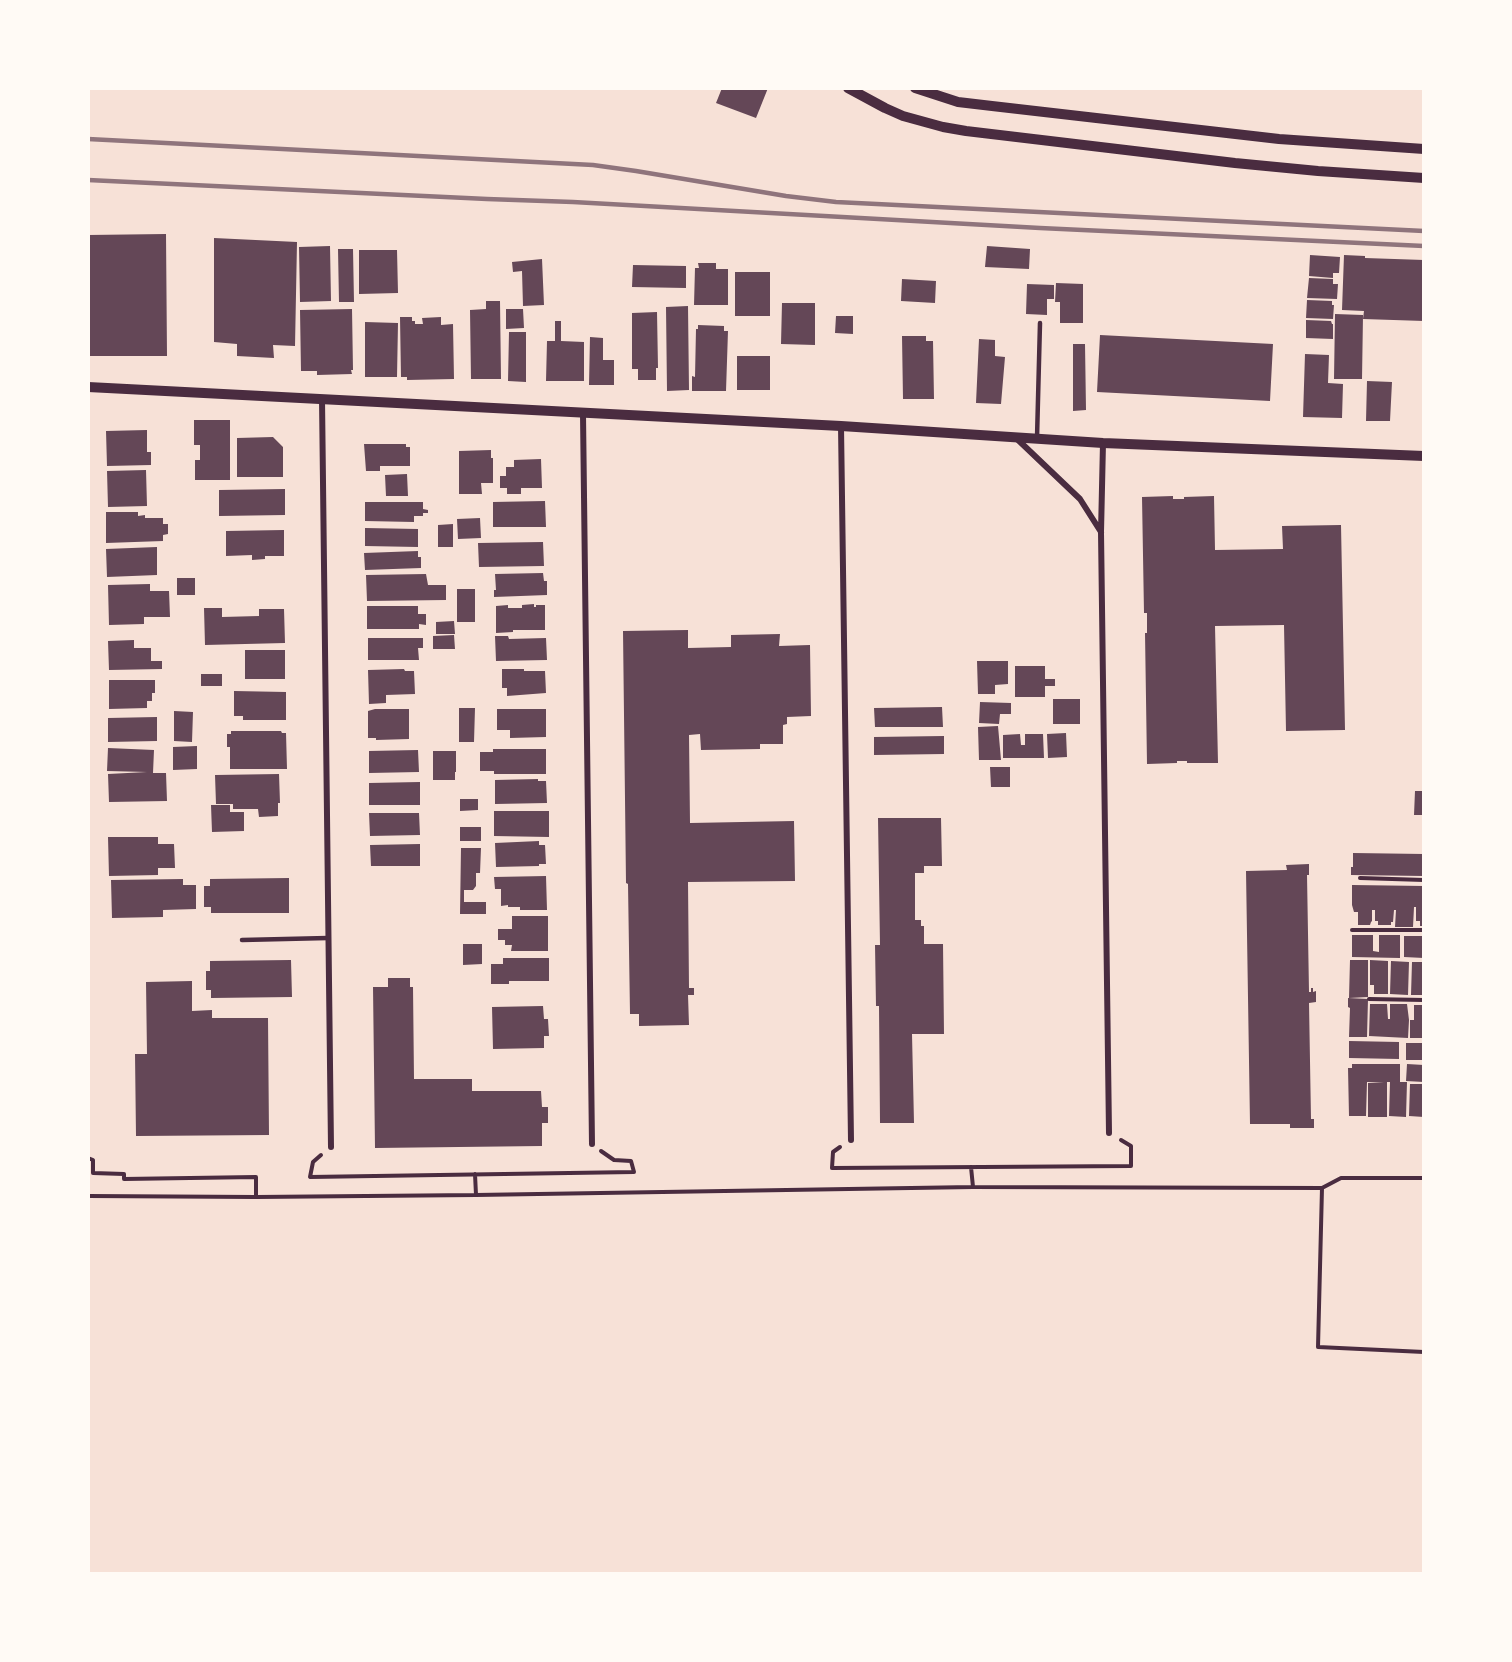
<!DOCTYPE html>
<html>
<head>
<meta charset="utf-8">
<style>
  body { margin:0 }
  #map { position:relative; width:1512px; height:1662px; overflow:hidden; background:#f7e1d7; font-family:Barlow,sans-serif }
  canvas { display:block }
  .frame { position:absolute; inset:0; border:90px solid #fffaf5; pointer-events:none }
</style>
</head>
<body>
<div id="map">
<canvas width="1512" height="1662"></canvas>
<div class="frame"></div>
</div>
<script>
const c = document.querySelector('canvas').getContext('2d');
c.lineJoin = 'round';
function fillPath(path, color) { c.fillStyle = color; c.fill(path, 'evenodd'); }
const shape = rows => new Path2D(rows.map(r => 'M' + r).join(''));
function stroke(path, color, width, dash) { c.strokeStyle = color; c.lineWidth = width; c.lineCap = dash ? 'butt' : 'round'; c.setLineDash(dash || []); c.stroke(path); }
fillPath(shape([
  [722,88,768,88,756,118,716,103],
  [166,234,167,356,88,356,88,235],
  [214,238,297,242,295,346,273,345,274,358,237,356,237,344,214,342],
  [330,246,331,301,300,302,299,247],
  [987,246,1030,249,1029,269,985,267],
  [338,249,353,249,354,302,339,302],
  [359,250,397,250,398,293,359,294],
  [1310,255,1340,257,1339,273,1333,273,1333,278,1309,276],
  [1344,255,1365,256,1365,258,1424,260,1424,321,1363,319,1364,311,1342,310],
  [542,259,544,305,523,306,522,271,513,272,512,262],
  [698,263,716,263,716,269,728,269,728,305,694,305,695,268,699,268],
  [633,265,686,266,686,288,632,287],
  [735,272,770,272,770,316,735,316],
  [1309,278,1333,279,1333,284,1338,284,1337,299,1307,298],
  [902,279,936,281,935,303,901,301],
  [1056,283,1083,284,1083,323,1060,323,1060,302,1055,302],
  [1027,284,1054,285,1054,299,1047,299,1047,315,1026,314],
  [1307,300,1332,301,1332,305,1334,305,1333,319,1306,318],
  [486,301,500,301,501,379,471,379,470,310,486,309],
  [782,303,815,303,815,345,781,344],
  [688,306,689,390,667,391,666,307],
  [352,309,353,370,351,370,352,374,317,375,317,371,301,371,300,310],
  [506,309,523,309,524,328,506,329],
  [657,312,658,368,656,368,656,380,638,380,638,369,632,369,632,313],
  [1335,314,1363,315,1362,379,1334,379],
  [836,316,853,316,853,334,835,333],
  [400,317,412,317,412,321,415,321,415,324,423,324,422,318,441,317,441,325,453,324,454,379,407,380,407,377,401,377],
  [1306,320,1331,321,1332,324,1333,324,1333,339,1306,338],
  [555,321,561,321,561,341,584,342,584,381,546,381,547,341,555,341],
  [365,322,398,323,397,377,365,377],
  [698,325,724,326,724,331,728,331,726,391,692,391,692,376,695,377,696,329,698,329],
  [509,332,526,332,526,382,508,381],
  [1100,335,1273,344,1270,401,1097,392],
  [902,336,926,336,926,341,933,341,934,399,903,399],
  [590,337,603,338,603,360,614,360,614,385,589,385],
  [979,339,995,340,995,356,1005,357,1001,404,976,403],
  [1073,344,1085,344,1086,410,1073,411],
  [1305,354,1329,355,1328,383,1343,384,1342,418,1303,417],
  [737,356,770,356,770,390,737,390],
  [1367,381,1392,382,1390,421,1366,421],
  [194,420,230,420,230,480,195,480,195,460,200,460,200,445,194,445],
  [147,430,147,452,151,452,151,465,107,466,106,431],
  [273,437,283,447,283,477,237,477,237,438],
  [364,444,406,444,406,447,410,447,410,466,380,466,380,471,366,471],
  [491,450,491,458,493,458,493,483,481,483,482,494,459,494,459,451],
  [541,459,542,488,521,488,521,494,507,494,507,488,500,488,500,476,506,476,506,467,514,467,514,460],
  [146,470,147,506,108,507,107,471],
  [407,474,408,496,386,496,385,475],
  [285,489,285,515,219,516,219,490],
  [1173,496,1173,499,1184,499,1184,497,1214,496,1215,550,1283,549,1282,526,1341,525,1345,730,1286,731,1284,625,1215,626,1218,763,1187,763,1187,761,1177,761,1177,763,1147,764,1145,633,1147,633,1147,613,1144,613,1142,497],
  [545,501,546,527,493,527,493,502],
  [365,502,423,502,423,509,428,510,428,513,423,513,423,516,414,516,414,522,365,521],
  [106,512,138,512,138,516,145,515,145,518,163,518,163,524,168,524,168,534,163,535,163,541,106,543],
  [480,518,481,538,458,539,457,519],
  [453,524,453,547,438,547,438,525],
  [365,528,418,529,418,547,365,546],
  [284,530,284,556,265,556,265,559,252,560,252,555,226,556,226,531],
  [543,542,544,566,479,567,478,543],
  [157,547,157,575,107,577,106,549],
  [418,551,418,557,421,557,421,568,365,570,364,553],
  [543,573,544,581,547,581,547,595,494,597,494,590,496,590,495,574],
  [426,574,428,585,446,585,446,600,367,601,366,575],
  [177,578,195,578,195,595,177,595],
  [150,584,150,591,169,591,170,617,144,617,144,624,109,625,108,585],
  [457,589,475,589,475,622,457,622],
  [534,604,534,607,536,607,536,605,545,605,545,630,513,630,513,632,496,633,496,606,508,605,508,608,522,608,522,605],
  [367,606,418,606,418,614,426,614,426,625,419,624,419,629,367,629],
  [204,608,222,608,222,617,259,616,259,609,284,609,285,643,205,645],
  [454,621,455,634,436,634,436,622],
  [688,630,688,648,731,647,731,635,780,634,779,646,810,645,811,716,787,717,787,724,783,725,783,744,760,744,760,749,701,750,700,734,689,735,690,823,794,821,795,881,688,882,689,988,694,988,694,995,688,995,689,1025,639,1026,639,1014,630,1014,628,884,626,883,623,631],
  [454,635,455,649,433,649,433,636],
  [495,636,508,636,509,639,546,638,547,660,496,661],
  [368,638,423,638,423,648,418,648,419,660,368,660],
  [134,640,134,648,151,648,151,661,162,661,162,669,109,670,108,641],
  [245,650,285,650,285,679,245,679],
  [977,661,1008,661,1008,684,995,685,995,694,978,694],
  [1015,666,1045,666,1045,679,1055,679,1055,686,1045,686,1045,697,1015,697],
  [404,669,405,671,414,671,415,694,386,695,386,703,369,704,368,670],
  [502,669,524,669,524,671,545,671,546,693,507,696,507,688,502,688],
  [201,674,222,674,222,686,201,686],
  [109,680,155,680,155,693,152,693,152,701,147,701,147,708,109,709],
  [234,691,286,692,286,720,243,720,243,716,234,716],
  [1053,699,1080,699,1080,724,1053,724],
  [980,702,1011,703,1011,714,1000,714,999,724,979,723],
  [942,707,943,727,875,727,874,708],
  [459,708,475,708,474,742,459,742],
  [375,709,409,709,409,739,376,740,376,738,368,738,368,711],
  [497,709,546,709,546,737,510,738,510,730,497,730],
  [174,711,193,712,192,742,174,741],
  [157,717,157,741,108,742,108,718],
  [998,726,1001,760,979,760,978,727],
  [231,731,281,731,282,733,286,733,287,769,230,769,230,747,227,747,227,734,231,734],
  [1066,733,1067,757,1048,758,1047,734],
  [1020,734,1021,745,1025,745,1025,734,1043,734,1044,758,1003,758,1003,735],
  [944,736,944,754,874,755,874,737],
  [197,746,197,769,173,770,173,747],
  [108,748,154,750,153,773,166,773,167,801,109,802,108,774,147,772,107,771],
  [493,749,546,749,546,774,494,774,494,771,480,771,480,752,493,752],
  [418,750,419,772,369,773,369,751],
  [433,751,456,751,456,772,455,772,455,780,433,780],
  [990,767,1010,767,1010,787,991,787],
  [279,774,280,803,278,803,278,816,259,817,258,809,233,809,233,804,216,804,215,775],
  [538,779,538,781,546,781,547,803,495,804,495,780],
  [420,782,420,805,369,805,369,783],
  [1415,791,1424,791,1424,815,1414,815],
  [460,799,478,799,478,810,460,811],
  [211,805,230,805,230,812,244,812,244,831,212,832],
  [494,811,549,811,549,837,494,836],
  [369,813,419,813,420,835,370,836],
  [878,818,941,818,942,866,924,866,924,873,915,873,915,920,921,920,921,926,924,926,924,944,943,944,944,1034,912,1034,914,1123,880,1123,879,1006,876,1006,875,945,880,945],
  [460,827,481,827,481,841,460,841],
  [108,837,158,837,158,844,174,844,175,868,158,868,158,875,109,876],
  [539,841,539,845,545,845,546,864,539,864,539,866,496,867,495,843],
  [420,844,420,866,371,866,370,845],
  [461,848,481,848,480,873,476,873,476,886,473,890,464,890,464,902,486,902,486,914,460,914],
  [1353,853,1424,854,1424,876,1351,875,1351,867,1353,867],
  [1309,864,1309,875,1307,875,1309,992,1311,992,1311,988,1313,988,1313,992,1316,991,1316,1002,1309,1003,1311,1119,1314,1119,1314,1128,1290,1128,1290,1124,1250,1124,1246,871,1287,870,1286,865],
  [546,876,547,910,520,910,520,907,508,907,508,905,501,906,501,889,495,889,494,877],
  [289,878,289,913,211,913,211,907,204,907,204,886,210,886,210,879],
  [183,879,183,885,196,885,196,909,163,910,163,917,112,918,111,880],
  [1352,885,1424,886,1424,926,1420,926,1420,921,1416,921,1416,907,1414,907,1413,927,1395,927,1396,910,1394,910,1393,922,1391,922,1391,925,1378,925,1378,921,1375,921,1375,910,1372,910,1372,921,1371,922,1370,925,1358,925,1358,912,1354,912,1352,905],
  [512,916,548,916,548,951,511,951,512,945,505,945,505,940,498,940,498,929,512,929],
  [1352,935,1373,935,1373,951,1379,952,1379,935,1400,935,1400,958,1352,957],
  [1404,936,1424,936,1424,958,1404,957],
  [463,944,482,944,482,964,463,965],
  [503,958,549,958,549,981,509,981,509,984,491,984,491,964,503,964],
  [291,960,292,997,211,998,211,990,206,990,206,971,210,971,210,961],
  [1350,960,1368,960,1368,997,1349,998],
  [1370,960,1388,961,1388,994,1374,994,1374,985,1370,985],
  [1391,961,1409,962,1408,995,1390,994],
  [1412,962,1424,962,1424,995,1411,995],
  [388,978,410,978,410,987,413,987,414,1079,472,1079,472,1091,541,1091,542,1107,548,1107,548,1123,542,1123,542,1146,375,1148,373,987,388,987],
  [192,981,192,1011,212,1010,212,1018,268,1018,269,1135,136,1136,135,1054,147,1054,146,982],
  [1348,998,1368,999,1367,1037,1349,1037,1350,1008,1348,1007],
  [1370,1004,1387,1004,1388,1019,1390,1019,1390,1004,1407,1004,1409,1020,1408,1038,1369,1036],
  [1414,1005,1424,1005,1424,1038,1410,1038,1410,1020,1414,1020],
  [543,1006,544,1019,548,1019,549,1036,544,1036,544,1048,493,1049,492,1007],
  [1349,1041,1399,1042,1399,1059,1349,1058],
  [1406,1043,1424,1043,1424,1060,1406,1060],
  [1352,1064,1400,1064,1400,1082,1407,1082,1406,1117,1389,1116,1390,1082,1387,1082,1387,1117,1368,1117,1368,1083,1384,1082,1367,1082,1366,1116,1349,1116,1348,1068,1352,1068],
  [1407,1064,1424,1065,1424,1082,1406,1081],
  [1410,1084,1424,1084,1424,1117,1409,1116]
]), '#644757');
stroke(shape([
  [1360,878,1424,880],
  [1352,930,1424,930],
  [1369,999,1424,1000],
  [840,1147,833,1152,832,1168,1131,1166,1131,1146,1121,1140],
  [321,1155,313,1162,310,1177,634,1172,631,1161,614,1160,601,1151],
  [88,1158,93,1160,93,1173,124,1174,124,1179,256,1177,256,1197],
  [971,1167,973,1187],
  [475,1174,476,1195],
  [1322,1188,1318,1347,1424,1352],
  [88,1196,256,1197,476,1195,973,1187,1322,1188,1341,1178,1424,1178]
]), '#4a2c40', 4);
stroke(shape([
  [1037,438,1040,323],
  [242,940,328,938]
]), '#4a2c40', 4.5);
stroke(shape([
  [322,399,331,1147],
  [583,414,592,1144],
  [841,426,851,1140],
  [1016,438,1080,499,1101,532],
  [1103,443,1101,532,1109,1133]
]), '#4a2c40', 6);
stroke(shape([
  [848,88,885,108,903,116,943,127,966,131,1235,163,1318,171,1424,178],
  [915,88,958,102,992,106,1279,139,1424,149],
  [88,387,841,426,1103,443,1424,456]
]), '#4a2c40', 10);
stroke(shape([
  [88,139,593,165,636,171,786,196,836,202,1424,231],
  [88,180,487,199,573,202,1040,228,1424,246]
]), '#8f747c', 4.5);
</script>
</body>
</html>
